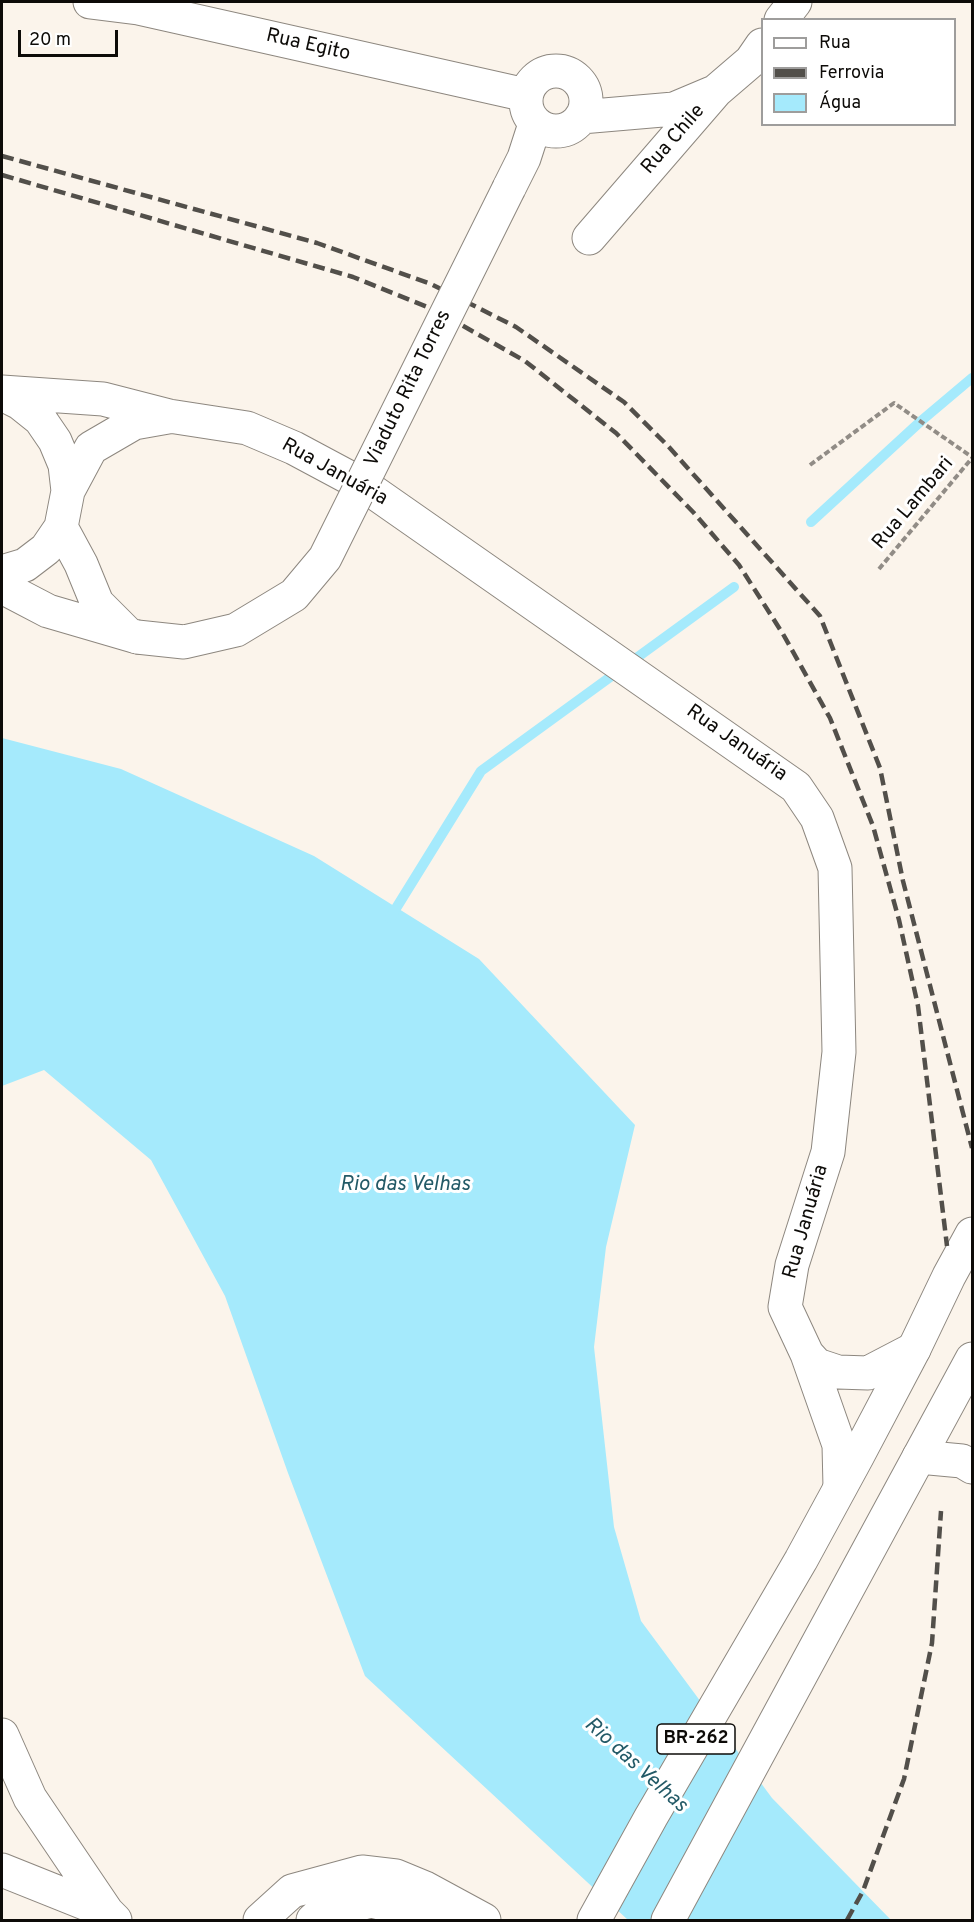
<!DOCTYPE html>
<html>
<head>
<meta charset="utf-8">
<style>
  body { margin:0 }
  #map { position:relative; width:974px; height:1922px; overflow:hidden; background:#fbf4eb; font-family:Overpass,sans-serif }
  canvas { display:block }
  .frame { position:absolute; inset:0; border:3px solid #0d0b08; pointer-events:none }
  .legend { position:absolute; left:761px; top:18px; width:195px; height:108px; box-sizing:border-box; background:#fff; border:2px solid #9e9d9c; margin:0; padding:8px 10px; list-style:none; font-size:18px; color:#0d0b08 }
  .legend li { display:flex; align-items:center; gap:12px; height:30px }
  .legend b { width:30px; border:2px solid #9e9d9c }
  .scale { position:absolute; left:18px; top:30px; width:100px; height:27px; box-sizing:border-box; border:3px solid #0d0b08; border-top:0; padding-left:8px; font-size:18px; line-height:21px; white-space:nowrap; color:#0d0b08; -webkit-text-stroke:4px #fff; paint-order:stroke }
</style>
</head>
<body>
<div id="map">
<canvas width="974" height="1922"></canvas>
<div class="frame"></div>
<ul class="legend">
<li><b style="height:8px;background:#fff"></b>Rua</li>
<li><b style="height:8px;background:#524f4a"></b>Ferrovia</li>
<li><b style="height:16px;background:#a5eafc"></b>Água</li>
</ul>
<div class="scale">20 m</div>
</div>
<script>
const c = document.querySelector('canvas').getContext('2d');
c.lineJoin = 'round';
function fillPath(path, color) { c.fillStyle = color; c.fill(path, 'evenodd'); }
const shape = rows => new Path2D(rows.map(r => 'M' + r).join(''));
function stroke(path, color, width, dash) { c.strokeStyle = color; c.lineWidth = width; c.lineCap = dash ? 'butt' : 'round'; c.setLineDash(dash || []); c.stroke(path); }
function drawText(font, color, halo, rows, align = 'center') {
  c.font = font + ' Overpass,sans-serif'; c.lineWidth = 6; c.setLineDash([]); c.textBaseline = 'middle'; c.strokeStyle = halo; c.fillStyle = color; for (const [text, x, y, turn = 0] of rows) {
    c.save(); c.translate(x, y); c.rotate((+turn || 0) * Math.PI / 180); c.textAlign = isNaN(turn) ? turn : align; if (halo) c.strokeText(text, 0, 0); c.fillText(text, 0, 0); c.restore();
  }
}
fillPath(shape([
  [2,738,121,769,314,856,479,959,635,1125,606,1247,594,1347,614,1527,641,1621,772,1798,891,1920,628,1920,365,1676,288,1473,225,1296,151,1160,44,1070,2,1086]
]), '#a5eafc');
stroke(shape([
  [811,522,921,421,972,378],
  [390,918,481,771,734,587]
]), '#a5eafc', 10);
const minor = shape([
  [90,2,138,8,526,95],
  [781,20,795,2],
  '526 101a30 30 0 1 1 60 0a30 30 0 1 1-60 0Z',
  [581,117,674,109,712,93],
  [509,188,524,158,535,124],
  [589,238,716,91,751,61,762,45],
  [2,392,103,399,169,416,247,428,294,448,365,486,796,787,817,818,835,868,839,1052,828,1152,792,1265,785,1307,807,1354,839,1445,840,1487],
  [2,394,20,403,40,419,55,441,65,465,68,491,61,527,46,549,25,565,2,572],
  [68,491,91,448,134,423,168,417],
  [61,527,81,564,97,603,127,633],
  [2,587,48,611,137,637],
  [807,1354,817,1365,838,1372,868,1373,914,1349],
  [919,1457,962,1461,972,1467],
  [2,1735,30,1798,107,1912,115,1920],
  [2,1870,107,1912]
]);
const major = shape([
  [260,1920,292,1891,362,1872,396,1876,425,1888,484,1920],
  [313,1920,320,1914,371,1901,439,1917,445,1920],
  [594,1920,651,1817,801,1560,857,1457,914,1349,949,1276,972,1234],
  [668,1920,972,1359]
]);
stroke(minor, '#8d877f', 35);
stroke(major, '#8d877f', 35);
stroke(shape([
  [810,465,894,403,972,457],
  [879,569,972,458]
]), '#918c86', 4, [6, 3]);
stroke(minor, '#fff', 33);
stroke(major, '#fff', 33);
stroke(shape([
  [2,156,317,243,431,284,516,327,624,402,668,446,820,616,880,768,903,881,972,1148],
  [2,175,353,277,435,310,525,361,616,433,694,513,739,565,783,634,830,718,873,826,899,920,918,1006,947,1246],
  [847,1920,863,1891,904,1779,932,1643,941,1511]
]), '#524f4a', 4.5, [12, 6]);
const minorBridge = shape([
  [137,637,184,642,236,630,294,595,325,558,509,188]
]);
stroke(minorBridge, '#8d877f', 35, []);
stroke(minorBridge, '#fff', 33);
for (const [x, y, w] of [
  [696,1739,78]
]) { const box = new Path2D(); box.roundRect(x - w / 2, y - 15, w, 30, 4.5); c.fillStyle = '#fff'; c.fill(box); stroke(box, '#0d0b08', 1.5); }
drawText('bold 18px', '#0d0b08', null, [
  ["BR-262",696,1739]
]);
drawText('20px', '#0d0b08', '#fff', [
  ["Rua Egito",308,46,13],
  ["Rua Chile",674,140,-49],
  ["Viaduto Rita Torres",409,389,-64],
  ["Rua Januária",334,473,29],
  ["Rua Lambari",914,504,-50],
  ["Rua Januária",736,744,35],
  ["Rua Januária",807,1222,-74]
]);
drawText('italic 21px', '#235a67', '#fff', [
  ["Rio das Velhas",405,1186],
  ["Rio das Velhas",635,1766,42]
]);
</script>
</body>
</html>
